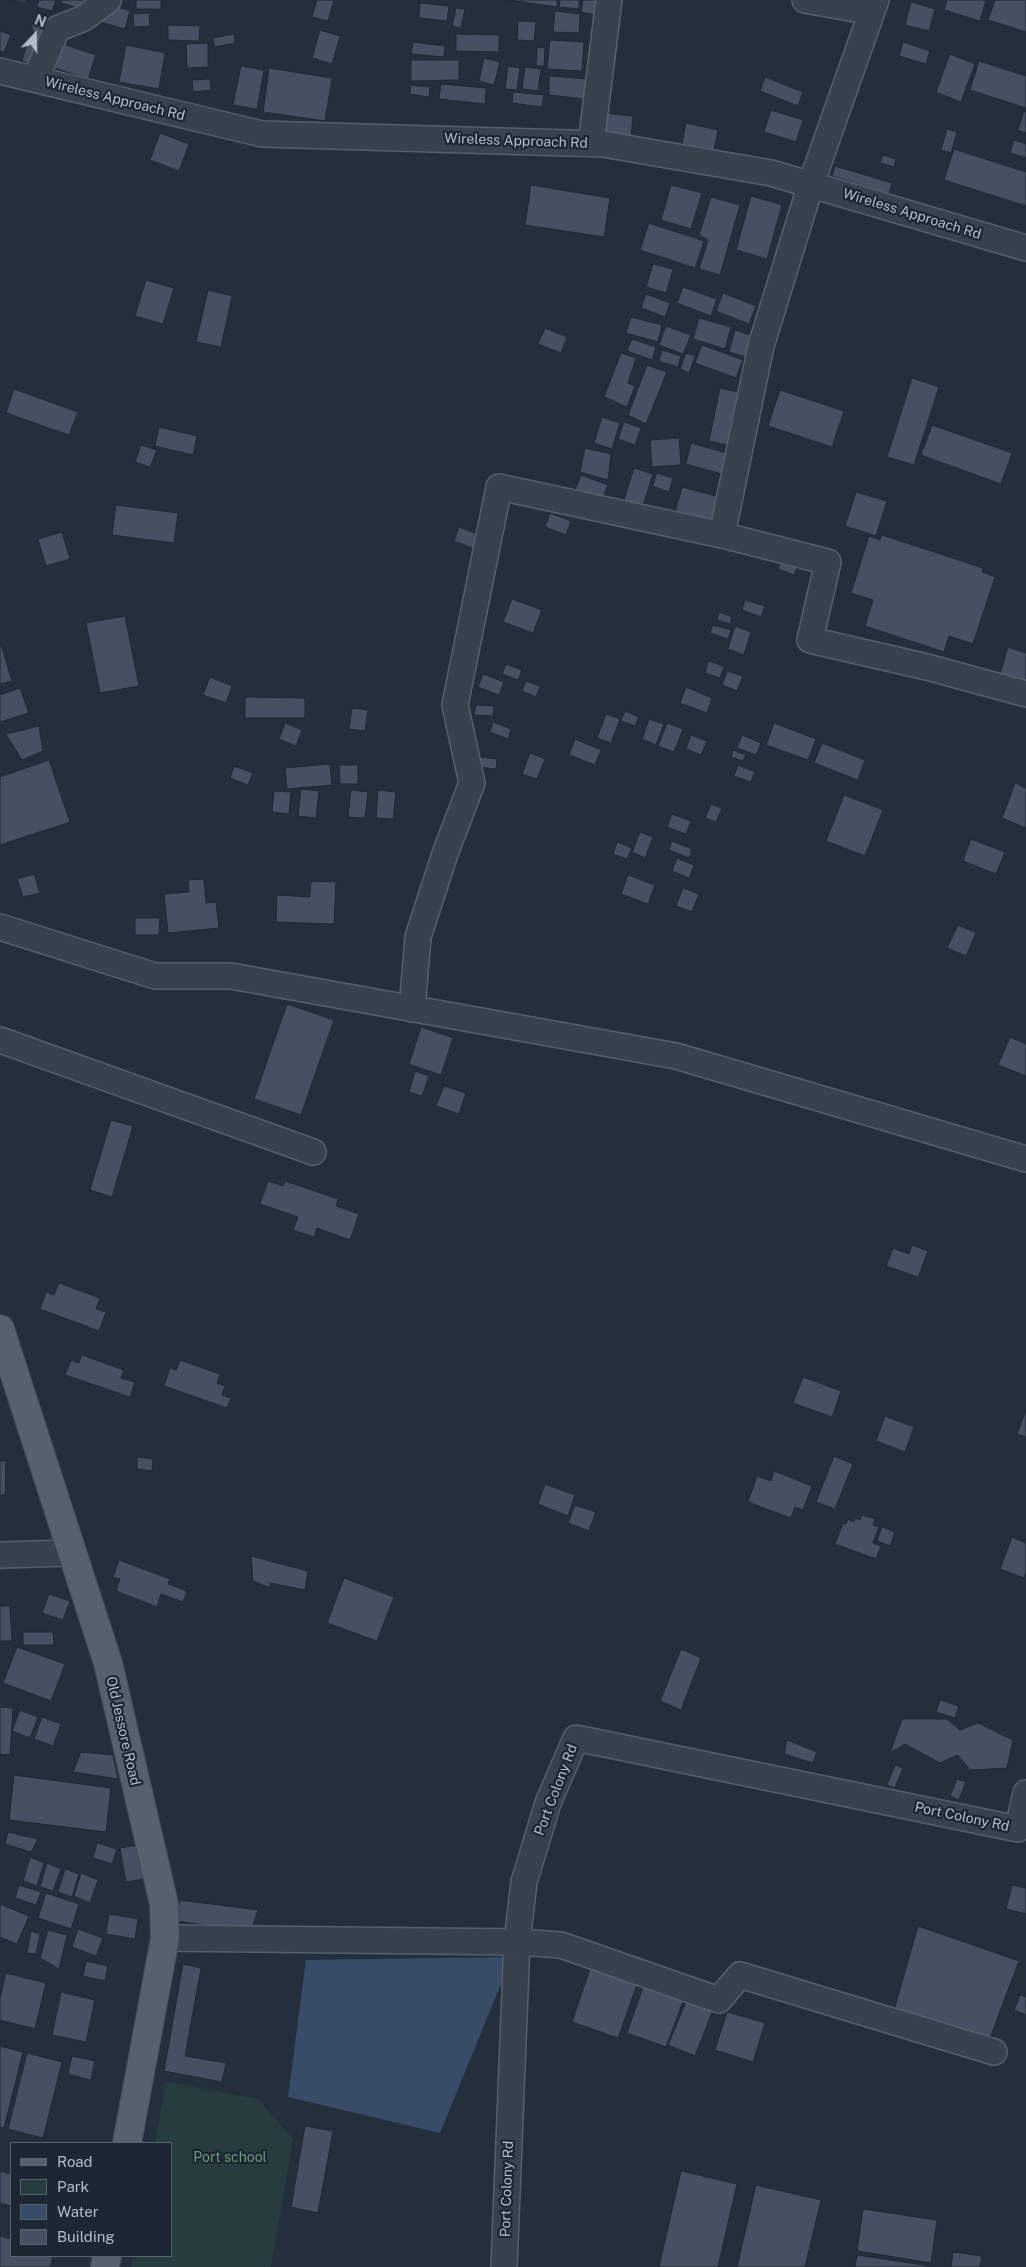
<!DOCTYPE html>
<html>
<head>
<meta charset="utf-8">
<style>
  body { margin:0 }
  #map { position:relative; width:1026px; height:2267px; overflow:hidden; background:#242f3e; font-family:"Public Sans",sans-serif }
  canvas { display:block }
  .legend { position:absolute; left:10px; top:2142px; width:162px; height:115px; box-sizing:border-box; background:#1d2633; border:1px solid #59626f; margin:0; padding:6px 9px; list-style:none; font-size:15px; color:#b4bcc9 }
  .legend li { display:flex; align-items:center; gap:10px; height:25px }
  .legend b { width:25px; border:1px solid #59626f }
  .north { position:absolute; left:10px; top:10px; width:50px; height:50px; -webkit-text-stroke:4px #1d2633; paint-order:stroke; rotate:21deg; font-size:14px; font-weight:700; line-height:20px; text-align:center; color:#b4bcc9 }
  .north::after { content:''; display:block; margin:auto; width:18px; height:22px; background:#b4bcc9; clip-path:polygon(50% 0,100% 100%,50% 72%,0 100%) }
</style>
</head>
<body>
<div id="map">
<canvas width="1026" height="2267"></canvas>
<ul class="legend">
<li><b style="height:6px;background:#56606e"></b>Road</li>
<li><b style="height:14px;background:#263c3f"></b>Park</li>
<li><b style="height:14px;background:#394c67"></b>Water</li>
<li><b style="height:14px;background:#455162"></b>Building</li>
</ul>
<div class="north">N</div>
</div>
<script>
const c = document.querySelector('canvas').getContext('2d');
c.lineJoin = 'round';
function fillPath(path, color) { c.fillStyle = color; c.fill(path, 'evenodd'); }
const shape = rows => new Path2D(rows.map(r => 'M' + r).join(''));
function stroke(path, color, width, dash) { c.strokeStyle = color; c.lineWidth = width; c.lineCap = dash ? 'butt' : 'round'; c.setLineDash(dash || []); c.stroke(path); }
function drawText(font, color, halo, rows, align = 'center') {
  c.font = font + ' "Public Sans",sans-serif'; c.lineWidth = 4.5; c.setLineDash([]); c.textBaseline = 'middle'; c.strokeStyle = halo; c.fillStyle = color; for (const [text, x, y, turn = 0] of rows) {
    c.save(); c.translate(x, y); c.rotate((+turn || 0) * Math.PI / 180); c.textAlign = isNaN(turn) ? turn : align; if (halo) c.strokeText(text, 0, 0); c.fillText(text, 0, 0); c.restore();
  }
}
fillPath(shape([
  [166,2082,258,2099,293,2139,271,2267,131,2267,133,2256,171,2256,171,2143,155,2143]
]), '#263c3f');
fillPath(shape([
  [512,1957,440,2133,288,2097,306,1960]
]), '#394c67');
const building = shape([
  [11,0,26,0,25,3,11,0],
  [39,0,56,0,52,11,37,7,39,0],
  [62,0,86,0,83,9,61,3,62,0],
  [136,0,161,0,161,9,136,9,136,0],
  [317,0,334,0,328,21,312,17,317,0],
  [508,0,557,0,557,7,508,0],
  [560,0,579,0,579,9,559,7,560,0],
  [583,0,597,0,595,15,581,12,583,0],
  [947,0,986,0,980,21,944,10,947,0],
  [995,0,1026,0,1026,32,988,20,995,0],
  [102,2,130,11,125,29,97,21,102,2],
  [911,2,935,9,929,31,905,25,911,2],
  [420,3,449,6,447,21,419,18,420,3],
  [456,8,465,9,461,28,452,26,456,8],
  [555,11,580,14,579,33,553,32,555,11],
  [149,13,150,26,134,27,133,14,149,13],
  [518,21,536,22,534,41,517,40,518,21],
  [40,22,47,44,38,46,31,24,40,22],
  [168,25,200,26,199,41,168,40,168,25],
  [320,30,340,36,332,64,312,58,320,30],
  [0,31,11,35,4,52,0,51,0,31],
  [234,34,235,43,215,47,213,38,234,34],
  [456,34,499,35,499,52,456,51,456,34],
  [550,40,584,42,582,71,547,69,550,40],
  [413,42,445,46,444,57,411,54,413,42],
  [903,42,930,51,926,64,899,56,903,42],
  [208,43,208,67,187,68,186,44,208,43],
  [27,44,36,47,31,64,22,61,27,44],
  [63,44,96,55,88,79,55,68,63,44],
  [126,45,165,53,159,89,119,82,126,45],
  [537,47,545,48,544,66,536,66,537,47],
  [950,54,975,64,961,102,936,92,950,54],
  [484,58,500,62,494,85,479,81,484,58],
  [411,60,459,60,459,80,411,81,411,60],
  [979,61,1026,76,1026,108,970,90,979,61],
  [241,66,264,70,257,109,233,105,241,66],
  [508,66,520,68,517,90,505,89,508,66],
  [525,67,541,69,538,91,522,89,525,67],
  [269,68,332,78,325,121,263,112,269,68],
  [549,76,587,79,585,99,549,95,549,76],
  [765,77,803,92,798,106,760,91,765,77],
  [210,79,211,90,193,92,192,80,210,79],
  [441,84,486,88,485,104,439,99,441,84],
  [411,85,430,87,429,97,410,94,411,85],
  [513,92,544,95,542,107,512,103,513,92],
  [771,110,803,120,796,142,764,132,771,110],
  [1024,111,1026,112,1026,133,1018,130,1024,111],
  [604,113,633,116,631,138,602,135,604,113],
  [686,123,718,130,714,150,682,144,686,123],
  [947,129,957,132,951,153,941,150,947,129],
  [160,133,189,144,179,171,150,160,160,133],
  [1014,140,1026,144,1026,158,1010,153,1014,140],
  [954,149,1026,172,1026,206,944,180,954,149],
  [883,155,896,159,894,167,880,163,883,155],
  [835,166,892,183,889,194,832,176,835,166],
  [531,185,610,198,604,237,525,225,531,185],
  [671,185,702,193,691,229,661,220,671,185],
  [751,196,782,205,767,259,736,250,751,196],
  [711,197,740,205,720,275,699,269,708,240,699,235,711,197],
  [649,223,704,241,695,268,640,250,649,223],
  [653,264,673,269,666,293,646,287,653,264],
  [146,280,174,288,163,324,135,316,146,280],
  [683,287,717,299,711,316,677,303,683,287],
  [208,290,232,296,221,347,196,342,208,290],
  [723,293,756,306,749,324,716,311,723,293],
  [646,294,670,303,665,317,641,308,646,294],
  [631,317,662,325,658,342,626,333,631,317],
  [699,318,731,327,725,349,693,339,699,318],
  [666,326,691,335,683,354,659,345,666,326],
  [545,328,567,337,561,353,538,344,545,328],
  [735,330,756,337,749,358,729,352,735,330],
  [632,339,656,347,652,360,627,351,632,339],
  [702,345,743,360,736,378,695,363,702,345],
  [662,350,681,356,678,367,659,361,662,350],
  [621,353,636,358,628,383,635,386,627,407,604,397,621,353],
  [686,353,695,356,689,373,680,369,686,353],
  [647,365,667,372,646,424,628,415,647,365],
  [912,378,939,387,914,465,887,457,912,378],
  [720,388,743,393,732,446,709,441,720,388],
  [14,389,78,412,69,435,6,413,14,389],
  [780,390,844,411,832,447,768,426,780,390],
  [602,417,620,423,612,449,594,443,602,417],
  [624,422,641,428,635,445,618,439,624,422],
  [932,425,1012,453,1001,484,921,455,932,425],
  [159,427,197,436,193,455,155,446,159,427],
  [679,438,681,465,652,467,650,440,679,438],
  [691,443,730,454,725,475,686,464,691,443],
  [141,445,157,450,150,467,135,462,141,445],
  [585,448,611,454,608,480,580,472,585,448],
  [634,468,653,474,643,506,624,500,634,468],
  [657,473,673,478,669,492,652,486,657,473],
  [581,475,608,485,602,500,575,490,581,475],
  [682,487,723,498,717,523,675,513,682,487],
  [856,492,887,501,876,536,845,526,856,492],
  [116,505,178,513,174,543,112,535,116,505],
  [550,513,571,521,566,535,545,527,550,513],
  [459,527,480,535,475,549,454,541,459,527],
  [62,532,70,559,46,566,38,539,62,532],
  [882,535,983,568,982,572,995,577,973,644,949,636,944,652,865,626,873,600,851,593,869,536,880,540,882,535],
  [783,557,799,563,794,575,778,569,783,557],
  [512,599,542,610,533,633,503,622,512,599],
  [745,600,765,606,761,617,742,610,745,600],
  [719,612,732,617,730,624,717,620,719,612],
  [125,616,139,686,100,693,86,623,125,616],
  [713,625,731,630,728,639,710,633,713,625],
  [735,626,751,632,744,655,728,649,735,626],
  [0,641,12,681,0,684,0,641],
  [1008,647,1026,653,1026,682,1000,674,1008,647],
  [708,661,724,666,720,678,705,673,708,661],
  [506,664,522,670,518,680,502,674,506,664],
  [727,671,743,676,737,691,722,685,727,671],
  [483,674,504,682,499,695,478,687,483,674],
  [210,677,232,686,226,703,203,695,210,677],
  [526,681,540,686,536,697,522,691,526,681],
  [686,687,712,698,707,713,680,703,686,687],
  [20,688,29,713,0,722,0,695,20,688],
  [245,697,305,698,305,718,245,718,245,697],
  [476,705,494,706,493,716,474,715,476,705],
  [352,708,368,710,365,731,349,729,352,708],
  [625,711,639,717,635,726,621,721,625,711],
  [606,714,620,719,611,743,597,738,606,714],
  [649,719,664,724,656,745,642,739,649,719],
  [493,722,511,729,508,739,490,732,493,722],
  [285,723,302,730,296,746,279,739,285,723],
  [667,723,683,729,674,752,658,746,667,723],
  [774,723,816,739,808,760,766,745,774,723],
  [39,726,43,751,22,760,6,734,39,726],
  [691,735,707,741,701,755,686,749,691,735],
  [742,735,761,743,756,755,737,748,742,735],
  [575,739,601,750,595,765,569,755,575,739],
  [822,743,865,760,858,780,814,763,822,743],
  [733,750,746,755,743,761,731,757,733,750],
  [530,753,545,759,537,779,522,774,530,753],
  [478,757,497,759,496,769,477,767,478,757],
  [49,760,70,822,0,845,0,777,49,760],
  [330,764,332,785,287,789,285,768,330,764],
  [339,765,358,765,358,784,340,784,339,765],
  [738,765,755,772,751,782,734,776,738,765],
  [234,766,253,773,248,785,230,778,234,766],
  [1015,783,1026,788,1026,828,1002,818,1015,783],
  [301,789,319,791,316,818,298,816,301,789],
  [351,790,368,792,365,818,348,817,351,790],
  [378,790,396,792,393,819,376,818,378,790],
  [274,791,291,792,289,814,272,812,274,791],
  [844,795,883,810,865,856,826,841,844,795],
  [711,804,722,808,716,822,705,818,711,804],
  [672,814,691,821,686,834,667,827,672,814],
  [640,832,653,837,645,858,632,852,640,832],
  [971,839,1005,852,996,874,963,861,971,839],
  [672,841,692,849,689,858,669,850,672,841],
  [617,842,632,848,627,859,613,854,617,842],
  [677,858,694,865,689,878,672,871,677,858],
  [34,874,40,893,23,897,17,879,34,874],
  [628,875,655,885,648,904,621,894,628,875],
  [204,879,206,903,216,902,219,928,168,933,164,894,189,892,188,880,204,879],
  [311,881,336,882,334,924,276,922,277,895,310,897,311,881],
  [683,888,699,894,692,912,676,906,683,888],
  [135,918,160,918,159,935,135,935,135,918],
  [958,925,976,933,966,956,947,948,958,925],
  [287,1004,334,1020,301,1115,254,1099,287,1004],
  [421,1027,453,1038,441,1075,409,1064,421,1027],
  [1010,1037,1026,1044,1026,1076,998,1065,1010,1037],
  [415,1071,429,1076,422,1096,409,1092,415,1071],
  [444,1086,466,1093,459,1114,436,1106,444,1086],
  [111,1120,133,1126,112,1197,90,1190,111,1120],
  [268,1181,283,1186,285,1181,338,1199,336,1206,359,1214,350,1240,317,1228,314,1237,293,1230,298,1217,260,1204,268,1181],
  [912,1245,928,1251,918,1277,886,1266,893,1248,909,1254,912,1245],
  [59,1283,100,1298,96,1309,106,1312,99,1331,40,1309,46,1292,54,1295,59,1283],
  [82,1355,124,1370,121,1378,135,1382,130,1397,65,1375,71,1360,79,1363,82,1355],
  [180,1360,220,1374,217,1383,225,1386,222,1395,231,1398,227,1408,164,1386,170,1368,176,1370,180,1360],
  [803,1377,841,1391,832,1417,793,1403,803,1377],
  [1026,1410,1026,1437,1017,1434,1026,1410],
  [885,1416,914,1427,905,1452,876,1441,885,1416],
  [834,1456,853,1464,835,1509,816,1502,834,1456],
  [137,1457,153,1459,152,1471,137,1469,137,1457],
  [0,1461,6,1461,5,1495,0,1495,0,1461],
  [774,1471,812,1486,803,1510,795,1507,791,1518,748,1502,757,1476,771,1481,774,1471],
  [545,1484,575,1495,568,1516,538,1504,545,1484],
  [575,1505,596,1512,589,1531,568,1523,575,1505],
  [862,1515,875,1519,873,1525,879,1527,873,1543,881,1546,876,1559,835,1544,843,1523,846,1524,848,1519,854,1522,855,1518,860,1520,862,1515],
  [882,1527,895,1532,890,1546,877,1541,882,1527],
  [1012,1537,1026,1543,1026,1572,1024,1578,1000,1569,1012,1537],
  [251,1556,308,1571,305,1590,270,1583,270,1588,253,1581,251,1556],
  [119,1560,170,1579,168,1584,187,1591,183,1602,161,1594,157,1607,116,1591,120,1579,113,1577,119,1560],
  [344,1578,394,1597,377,1641,327,1623,344,1578],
  [49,1594,70,1601,63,1620,42,1613,49,1594],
  [0,1606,10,1606,12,1641,0,1641,0,1606],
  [23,1632,53,1632,54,1645,23,1645,23,1632],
  [17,1647,65,1664,51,1701,3,1683,17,1647],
  [681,1649,701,1658,681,1710,660,1701,681,1649],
  [940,1700,959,1706,955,1718,936,1712,940,1700],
  [0,1707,13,1708,10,1755,0,1754,0,1707],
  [20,1710,38,1717,30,1738,12,1731,20,1710],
  [42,1717,61,1724,53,1746,34,1739,42,1717],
  [902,1719,947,1719,960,1730,978,1723,1013,1740,1007,1768,970,1770,958,1755,940,1763,905,1744,890,1753,902,1719],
  [787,1740,817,1752,813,1763,784,1754,787,1740],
  [81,1752,113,1755,118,1779,73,1772,81,1752],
  [895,1765,903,1768,895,1788,887,1785,895,1765],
  [14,1775,111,1788,106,1832,9,1820,14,1775],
  [957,1779,966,1782,959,1800,950,1796,957,1779],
  [8,1832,38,1839,31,1852,5,1844,8,1832],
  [97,1843,117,1849,112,1864,93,1858,97,1843],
  [138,1845,144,1879,126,1882,120,1848,138,1845],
  [30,1857,44,1863,37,1886,23,1881,30,1857],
  [47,1863,61,1869,53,1891,40,1887,47,1863],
  [65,1869,79,1874,72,1897,58,1892,65,1869],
  [81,1873,98,1880,90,1903,74,1896,81,1873],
  [19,1885,41,1892,36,1905,15,1898,19,1885],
  [1012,1885,1026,1888,1026,1914,1006,1909,1012,1885],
  [46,1893,79,1904,71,1929,38,1918,46,1893],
  [180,1900,258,1910,251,1931,176,1921,180,1900],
  [0,1904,29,1916,17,1944,0,1937,0,1904],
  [109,1914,138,1919,135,1939,106,1934,109,1914],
  [918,1926,1019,1961,990,2038,894,2010,918,1926],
  [78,1929,103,1938,96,1956,72,1947,78,1929],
  [48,1930,67,1935,59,1969,40,1958,48,1930],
  [31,1931,40,1934,36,1954,27,1953,31,1931],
  [86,1961,108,1966,105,1981,83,1976,86,1961],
  [592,1963,639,1979,618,2038,572,2022,592,1963],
  [183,1964,201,1968,185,2056,226,2063,222,2082,164,2071,183,1964],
  [6,1973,46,1983,35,2029,0,2020,0,1998,6,1973],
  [644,1984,684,1999,666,2047,627,2033,644,1984],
  [61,1992,95,2000,86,2042,52,2035,61,1992],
  [1020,1995,1026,1997,1026,2015,1014,2010,1020,1995],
  [687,1999,713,2010,695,2056,668,2045,687,1999],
  [727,2012,765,2023,753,2062,715,2050,727,2012],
  [0,2046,23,2052,4,2128,0,2127,0,2046],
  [27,2053,62,2062,43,2138,8,2129,27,2053],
  [72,2056,95,2061,91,2080,68,2074,72,2056],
  [305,2126,333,2131,318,2213,291,2207,305,2126],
  [0,2171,11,2174,11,2206,0,2203,0,2171],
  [681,2171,737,2184,718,2267,659,2267,681,2171],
  [756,2185,821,2200,805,2267,737,2267,756,2185],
  [863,2209,937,2220,931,2263,857,2251,863,2209],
  [0,2236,11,2239,11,2256,53,2256,50,2267,0,2267,0,2236],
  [953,2252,982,2256,980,2267,951,2267,953,2252],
  [857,2255,930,2266,930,2267,855,2267,857,2255]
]);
fillPath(building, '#455162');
stroke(building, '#1f2835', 1);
const minor = shape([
  [805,0,872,12],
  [0,71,262,134,603,144,771,173,1026,248],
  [35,79,57,29,84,18,108,0],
  [591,144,609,0],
  [722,535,761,346,811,184,876,0],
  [0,927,155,976,231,976,676,1056,1026,1159],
  [412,1009,418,937,446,851,472,783,455,705,499,487,722,535,828,562,810,640,927,667,1026,694],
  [0,1040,313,1152],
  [0,1555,71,1553],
  [165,1938,517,1942,561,1945,719,2000,740,1975,994,2052],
  [504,2267,517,1942,524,1882,548,1803,576,1738,1018,1829,1026,1793]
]);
const major = shape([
  [0,1329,108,1663,164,1904,165,1938,127,2143],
  [105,2267,107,2256]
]);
stroke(minor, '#565f6c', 28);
stroke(major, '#414a57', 30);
stroke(minor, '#38414e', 25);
stroke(major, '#56606e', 28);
drawText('14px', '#b4bcc9', '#1d2633', [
  ["Wireless Approach Rd",115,99,14],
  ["Wireless Approach Rd",516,141,2],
  ["Wireless Approach Rd",912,214,17],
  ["Old Jessore Road",123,1731,77],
  ["Port Colony Rd",556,1790,-69],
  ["Port Colony Rd",962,1817,12],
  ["Port Colony Rd",507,2189,-88]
]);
drawText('14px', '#6b9a76', '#1d2633', [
  ["Port school",230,2158]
]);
</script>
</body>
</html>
